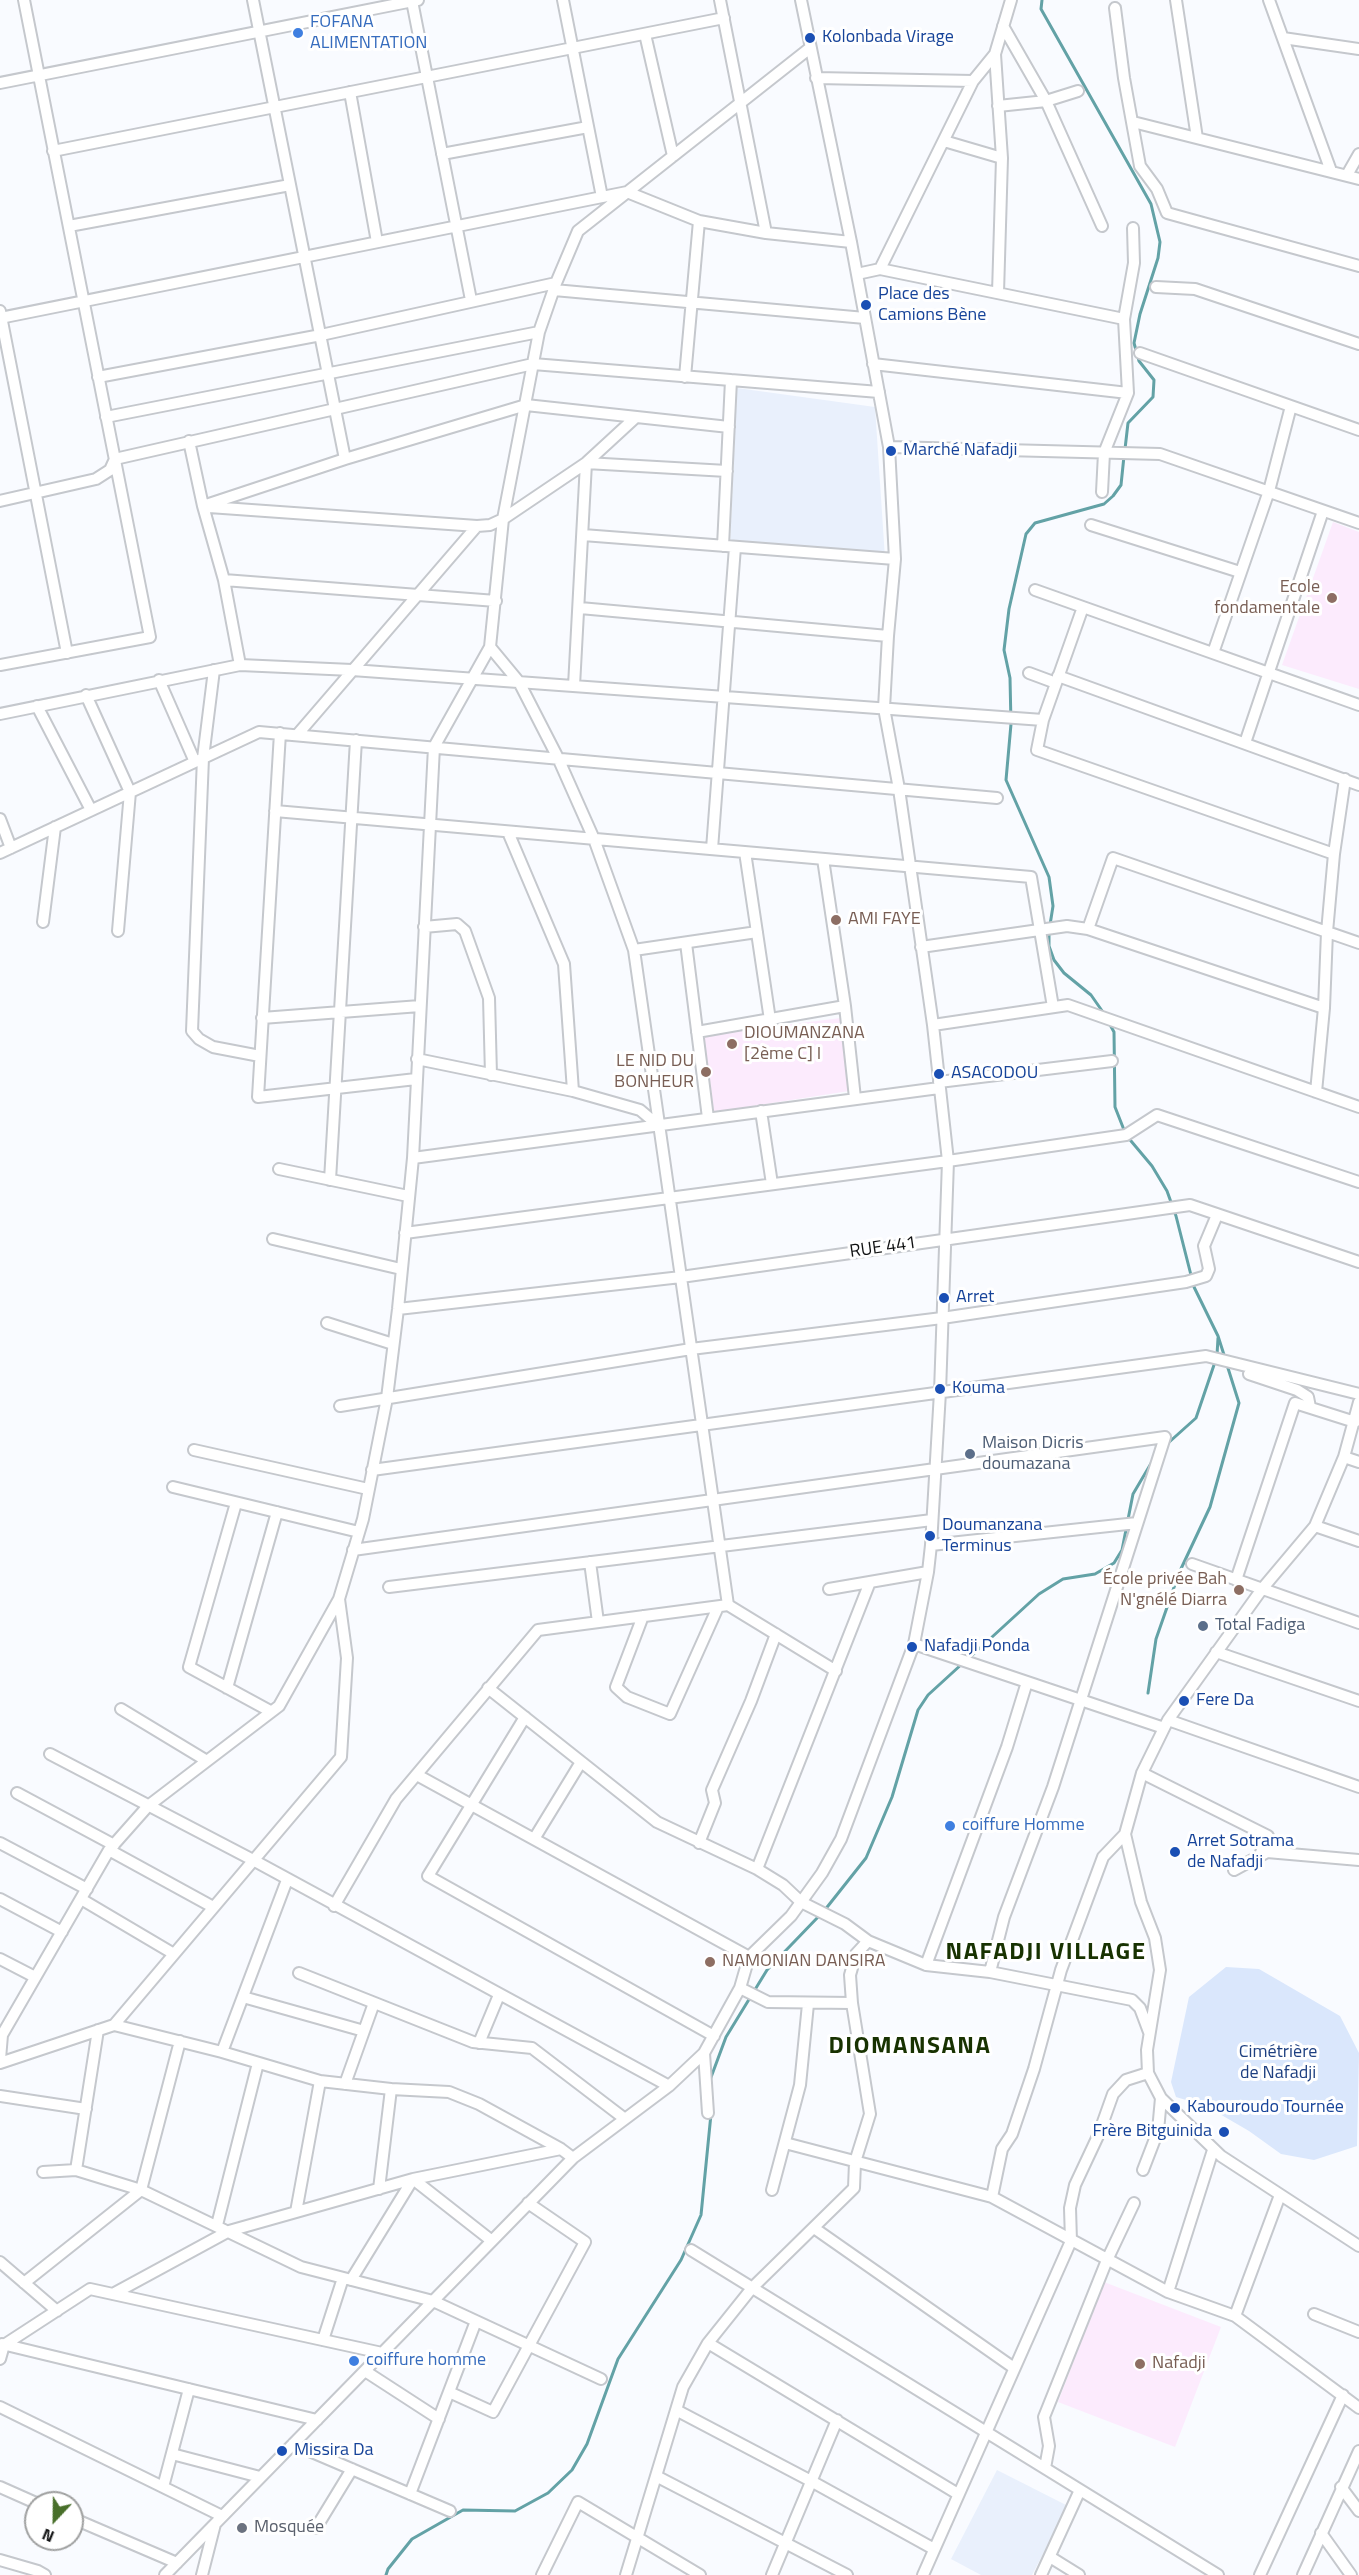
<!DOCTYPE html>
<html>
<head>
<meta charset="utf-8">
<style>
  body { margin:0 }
  #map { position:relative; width:1359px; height:2575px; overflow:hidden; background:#f9fbff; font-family:"Titillium Web",sans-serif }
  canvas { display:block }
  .north { position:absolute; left:24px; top:2491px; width:60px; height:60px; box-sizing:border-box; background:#fff; border:2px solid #9fa0a0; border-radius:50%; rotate:202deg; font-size:16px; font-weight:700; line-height:24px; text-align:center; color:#101112 }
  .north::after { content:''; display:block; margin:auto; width:21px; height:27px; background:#486f2a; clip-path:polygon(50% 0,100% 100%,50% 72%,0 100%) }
</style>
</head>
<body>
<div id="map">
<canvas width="1359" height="2575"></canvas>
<div class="north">N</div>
</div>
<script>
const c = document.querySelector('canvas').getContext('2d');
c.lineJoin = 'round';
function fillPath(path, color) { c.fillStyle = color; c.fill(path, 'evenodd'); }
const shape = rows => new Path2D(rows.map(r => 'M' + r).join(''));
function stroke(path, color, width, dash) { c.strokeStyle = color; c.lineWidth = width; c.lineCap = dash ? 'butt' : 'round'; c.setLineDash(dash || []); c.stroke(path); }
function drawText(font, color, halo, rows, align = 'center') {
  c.font = font + ' "Titillium Web",sans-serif'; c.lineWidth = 6; c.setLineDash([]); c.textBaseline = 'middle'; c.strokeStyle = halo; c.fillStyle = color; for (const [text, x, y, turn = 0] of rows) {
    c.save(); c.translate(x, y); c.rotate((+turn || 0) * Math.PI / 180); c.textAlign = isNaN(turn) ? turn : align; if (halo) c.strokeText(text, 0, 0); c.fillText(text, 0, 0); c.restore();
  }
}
fillPath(shape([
  [737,388,875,407,885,558,730,545],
  [997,2470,1068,2506,1032,2575,981,2575,951,2559]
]), '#e9f0fc');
fillPath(shape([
  [1333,522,1359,532,1359,689,1282,665],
  [841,1018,849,1091,714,1112,704,1035],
  [1104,2282,1221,2327,1175,2447,1058,2402]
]), '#fcebfd');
fillPath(shape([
  [1226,1967,1259,1969,1340,2016,1359,2053,1357,2146,1314,2160,1281,2154,1249,2131,1206,2106,1176,2097,1171,2082,1189,1997]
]), '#dae7fc');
stroke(shape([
  [1042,0,1041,9,1151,204,1160,242,1158,258,1140,314,1134,343,1139,361,1154,380,1153,397,1128,423,1125,449],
  [1050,925,1053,906,1049,877,1006,780,1011,724,1010,678,1004,650,1009,609,1026,534,1035,523,1104,504,1113,496,1121,485,1124,456],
  [1049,932,1049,946,1054,960,1064,973,1091,995,1105,1015],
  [1109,1023,1114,1032,1115,1107,1126,1135,1152,1166,1167,1191,1176,1216,1194,1287,1218,1336,1225,1358],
  [1217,1355,1218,1338],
  [1167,1444,1196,1418,1215,1362],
  [968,1659,1039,1594,1063,1579,1095,1574,1114,1563,1122,1550,1133,1494,1156,1455],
  [1148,1693,1156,1639,1179,1573,1210,1507,1239,1403,1227,1365],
  [824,1911,866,1858,892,1797,918,1710,928,1695,963,1663],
  [710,2080,726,2037,767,1970,819,1916],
  [386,2575,388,2569,412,2539,463,2510,515,2511,548,2493,572,2470,587,2444,618,2359,681,2260,701,2215,711,2114]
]), '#63a2a6', 3);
const minor = shape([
  [253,0,345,459],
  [563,0,602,197],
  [720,0,766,233],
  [1176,0,1197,138],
  [1269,0,1331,171],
  [412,1,471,300],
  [1115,8,1124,78,1140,166,1157,189,1167,213,1359,266],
  [1003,26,1046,101,1102,226],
  [645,34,673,156],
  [1283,38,1359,49],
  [995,54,1002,158,998,293],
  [816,78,973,81,880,269],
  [973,81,995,54,1011,0],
  [0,83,418,0],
  [350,92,377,242],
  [998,106,1046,101,1078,91],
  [1133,122,1359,179],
  [944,141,1002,158],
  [53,151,724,18],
  [442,154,588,127],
  [1347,175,1359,154],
  [69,226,290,185],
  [857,274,880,269,1124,319],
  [1156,287,1195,289,1359,344],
  [554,290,865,318],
  [0,311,67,653],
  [0,318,627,192,699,221,766,233,851,242],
  [1140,353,1359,430],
  [873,364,1128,393],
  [98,377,321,335,556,283],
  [685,377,699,221],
  [106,417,539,332],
  [189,441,203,506,224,580,240,665],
  [889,447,1160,454,1359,523],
  [1102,492,1104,453,1128,393,1124,319,1134,263,1133,228],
  [0,501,96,479,110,470,115,459,533,364,879,392],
  [203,506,345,459,526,405,729,427],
  [209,507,477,526,490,525,503,519,586,463,636,417],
  [1091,525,1240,572],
  [583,535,895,559],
  [723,546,731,380],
  [224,580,496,601],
  [1035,590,1359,705],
  [1083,607,1043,720,1037,750,1334,854],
  [580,608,888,636],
  [490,647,519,682,558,758,594,839,634,950,728,1605],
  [1213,653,1269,491,1291,406],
  [0,665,150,637,24,0],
  [214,670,203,758,192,1031,199,1039,213,1047,260,1056],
  [1029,673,1056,683],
  [1058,676,1359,785],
  [159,680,195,762],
  [574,686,586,463,727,471],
  [86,695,130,792,118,931],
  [37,706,91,810],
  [0,714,240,665,352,670,1043,720],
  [280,733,258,1097,416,1079],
  [297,735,477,526],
  [1245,743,1323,511],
  [275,811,1031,877,1053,1007],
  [0,819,11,848],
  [508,832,564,964,573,1091],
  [712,849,735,547],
  [745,852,770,1020],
  [0,853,259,732,997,798],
  [823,859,845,1006,855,1098],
  [43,922,55,827],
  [424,927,457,924,465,931,489,998,491,1075],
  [1088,929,1113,858,1359,943],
  [686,943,708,1118],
  [921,947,1067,926,1088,929,1324,1008],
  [634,950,757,932],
  [262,1018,420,1006],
  [933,1025,1068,1005,1359,1107],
  [697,1032,845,1006],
  [417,1059,573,1091,640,1110,659,1126],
  [939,1082,1112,1061],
  [1316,1092,1324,1008,1327,932,1334,854,1345,779],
  [761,1111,772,1184],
  [413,1158,939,1088],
  [279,1169,408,1196],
  [330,1180,356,740],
  [405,1233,948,1161,1126,1135,1157,1115,1359,1182],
  [273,1239,401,1269],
  [398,1309,681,1277,1190,1205,1359,1262],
  [327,1323,393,1344],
  [1249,1374,1297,1390,1308,1397,1310,1407],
  [1359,1402,1344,1457,1315,1526,1262,1589,1168,1720,1142,1773,1125,1834,1141,1902,1155,1938,1160,1970,1147,2050,1148,2073,1161,2098,1221,2156,1359,2246],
  [340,1406,691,1349,942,1318,1186,1282,1206,1276,1209,1269,1204,1246,1217,1215],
  [194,1450,368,1489],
  [1344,1457,1359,1462],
  [372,1470,1206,1356,1359,1394],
  [173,1487,359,1532],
  [236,1503,189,1667,270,1711],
  [1315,1526,1359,1541],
  [931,1545,1137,1523],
  [353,1550,1165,1437,1053,1787,1004,1917,990,1972],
  [590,1562,598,1622],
  [1192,1564,1359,1623],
  [1236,1580,1295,1403,1355,1422],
  [389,1587,932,1520],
  [829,1589,928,1572],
  [643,1616,616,1687,627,1697,670,1714,718,1607],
  [914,1644,1164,1728],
  [1216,1652,1359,1701],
  [227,1688,277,1512],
  [488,1688,657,1822,757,1869,783,1885,801,1902,845,1924,868,1941,926,1965,990,1972,1132,2000,1140,2008,1149,2032],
  [121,1709,207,1761],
  [525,1717,428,1876,714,2036],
  [1168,1720,1359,1787],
  [50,1754,253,1860,669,2086],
  [1142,1773,1268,1836,1260,1855],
  [417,1775,749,1957],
  [17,1793,114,1845],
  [534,1839,581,1762],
  [0,1843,87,1889],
  [699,1843,715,1803,712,1790,751,1701,776,1634],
  [109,1850,213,1907],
  [757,1869,870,1582],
  [1234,1870,1267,1852,1359,1860],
  [0,1899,62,1932],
  [81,1899,174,1954],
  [334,1906,396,1799,538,1630,728,1605,836,1671],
  [0,1959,35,1977],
  [926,1965,1007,1747,1027,1682],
  [299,1973,473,2042,532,2048,625,2119],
  [243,1997,364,2031],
  [852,2003,850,1975,856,1954,868,1941],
  [114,2025,222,2052,320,2081,391,2089,449,2092,479,2104,561,2149,573,2158],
  [479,2043,499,1995],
  [222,2052,287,1880],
  [704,2053,708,2113],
  [0,2059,2,2035,109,1850,148,1806,279,1706,339,1599,363,1519,387,1398,398,1309,413,1158,434,747,490,647,503,519,539,332,556,283,578,231,810,48],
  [0,2063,114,2025,341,1757,347,1658,339,1599],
  [345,2084,374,2003],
  [0,2096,86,2109],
  [785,2143,992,2197,1168,2292,1235,2316,1359,2408],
  [76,2170,98,2030],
  [1143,2170,1158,2131,1161,2098],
  [43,2172,76,2170,141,2190,301,2267,433,2301,601,2379],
  [379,2189,391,2089],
  [772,2190,800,2085,808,2004],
  [992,2197,1002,2149,1012,2134,1034,2069,1061,1970,1103,1857,1125,1834],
  [296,2212,320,2081],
  [217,2225,258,2063],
  [814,2228,1014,2368],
  [691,2250,1218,2575],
  [0,2262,57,2311],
  [351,2280,413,2179,492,2241],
  [24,2283,141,2190,180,2041],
  [1168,2292,1213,2150],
  [113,2294,229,2231,413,2179,561,2149],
  [1314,2314,1359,2332],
  [1235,2316,1280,2195],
  [323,2340,343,2278],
  [708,2343,958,2494],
  [2,2344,317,2420],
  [0,2359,4,2345,90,2289,382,2353],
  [365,2371,439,2419],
  [449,2392,493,2412,585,2242,528,2203],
  [0,2407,222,2516],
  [676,2410,811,2481,934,2549],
  [293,2444,450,2511],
  [172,2454,260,2477],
  [1045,2468,1049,2446,1044,2417,1107,2260,1134,2203],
  [656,2476,847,2575],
  [0,2487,36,2503],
  [163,2487,189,2389],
  [1341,2487,1359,2511],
  [410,2494,476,2321],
  [72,2518,177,2563],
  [316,2528,352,2469],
  [1321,2533,1351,2575],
  [1050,2557,1079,2575],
  [0,2560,38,2571,45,2575],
  [165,2575,573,2158,669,2086,704,2053,740,1988,749,1957,791,1916,822,1873,841,1839,914,1644,928,1572,931,1545,940,1392,948,1161,933,1025,899,789,884,708,888,636,895,559,889,447,851,242,801,0],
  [202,2575,215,2524],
  [542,2575,578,2502,700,2575],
  [626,2575,683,2387,708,2343,752,2288,854,2188,855,2162,870,2114,852,2003,768,2002,740,1988],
  [772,2575,837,2420],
  [923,2575,1071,2241,1070,2208,1075,2185,1098,2136,1113,2094,1126,2080,1148,2073],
  [1041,2575,1080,2490],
  [1260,2575,1343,2395],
  [1303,2575,1359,2451]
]);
stroke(minor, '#c5c8cd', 14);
stroke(minor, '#fff', 10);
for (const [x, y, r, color] of [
  [298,33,6,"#3f7fe0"],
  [810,38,6,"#1a4fb4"],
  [866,305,6,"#1a4fb4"],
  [891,451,6,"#1a4fb4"],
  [1332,598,6,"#8d6e63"],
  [836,920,6,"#8d6e63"],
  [732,1044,6,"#8d6e63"],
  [706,1072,6,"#8d6e63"],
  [939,1074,6,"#1a4fb4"],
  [944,1298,6,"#1a4fb4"],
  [940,1389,6,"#1a4fb4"],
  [970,1454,6,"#5c6f8a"],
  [930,1536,6,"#1a4fb4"],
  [1239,1590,6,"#8d6e63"],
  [1203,1626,6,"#5c6f8a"],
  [912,1647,6,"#1a4fb4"],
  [1184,1701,6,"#1a4fb4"],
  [950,1826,6,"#3f7fe0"],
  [1175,1852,6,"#1a4fb4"],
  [710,1962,6,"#8d6e63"],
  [1175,2108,6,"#1a4fb4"],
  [1224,2132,6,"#1a4fb4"],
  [354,2361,6,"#3f7fe0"],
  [1140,2364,6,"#8d6e63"],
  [282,2451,6,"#1a4fb4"],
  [242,2528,6,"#6b7280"]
]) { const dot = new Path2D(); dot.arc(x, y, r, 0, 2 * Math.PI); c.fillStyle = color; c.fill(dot); stroke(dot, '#fff', 2); }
drawText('18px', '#366cbe', '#fff', [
  ["FOFANA",310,23],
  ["ALIMENTATION",310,44],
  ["coiffure Homme",962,1826],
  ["coiffure homme",366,2361]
], 'left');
drawText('18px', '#164399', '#fff', [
  ["Kolonbada Virage",822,38],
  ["Place des",878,295],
  ["Camions Bène",878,316],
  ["Marché Nafadji",903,451],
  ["ASACODOU",951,1074],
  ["Arret",956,1298],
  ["Kouma",952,1389],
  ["Doumanzana",942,1526],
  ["Terminus",942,1547],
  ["Nafadji Ponda",924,1647],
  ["Fere Da",1196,1701],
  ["Arret Sotrama",1187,1842],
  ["de Nafadji",1187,1863],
  ["Kabouroudo Tournée",1187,2108],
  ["Frère Bitguinida",1212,2132,"right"],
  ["Missira Da",294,2451]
], 'left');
drawText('18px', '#785e54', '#fff', [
  ["Ecole",1320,588,"right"],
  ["fondamentale",1320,609,"right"],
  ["AMI FAYE",848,920],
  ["DIOUMANZANA",744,1034],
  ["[2ème C] I",744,1055],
  ["LE NID DU",694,1062,"right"],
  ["BONHEUR",694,1083,"right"],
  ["École privée Bah",1227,1580,"right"],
  ["N'gnélé Diarra",1227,1601,"right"],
  ["NAMONIAN DANSIRA",722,1962],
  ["Nafadji",1152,2364]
], 'left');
drawText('18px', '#101112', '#fff', [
  ["RUE 441",883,1248,-8]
]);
drawText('18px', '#4e5e75', '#fff', [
  ["Maison Dicris",982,1444],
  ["doumazana",982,1465],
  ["Total Fadiga",1215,1626]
], 'left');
drawText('18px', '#1d3f80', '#fff', [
  ["Cimétrière",1278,2053],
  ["de Nafadji",1278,2074]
]);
drawText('18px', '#5b616d', '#fff', [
  ["Mosquée",254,2528]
], 'left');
c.letterSpacing = '1.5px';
drawText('bold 24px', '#183201', '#fff', [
  ["NAFADJI VILLAGE",1046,1953],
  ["DIOMANSANA",910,2047]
]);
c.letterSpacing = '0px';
</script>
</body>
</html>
